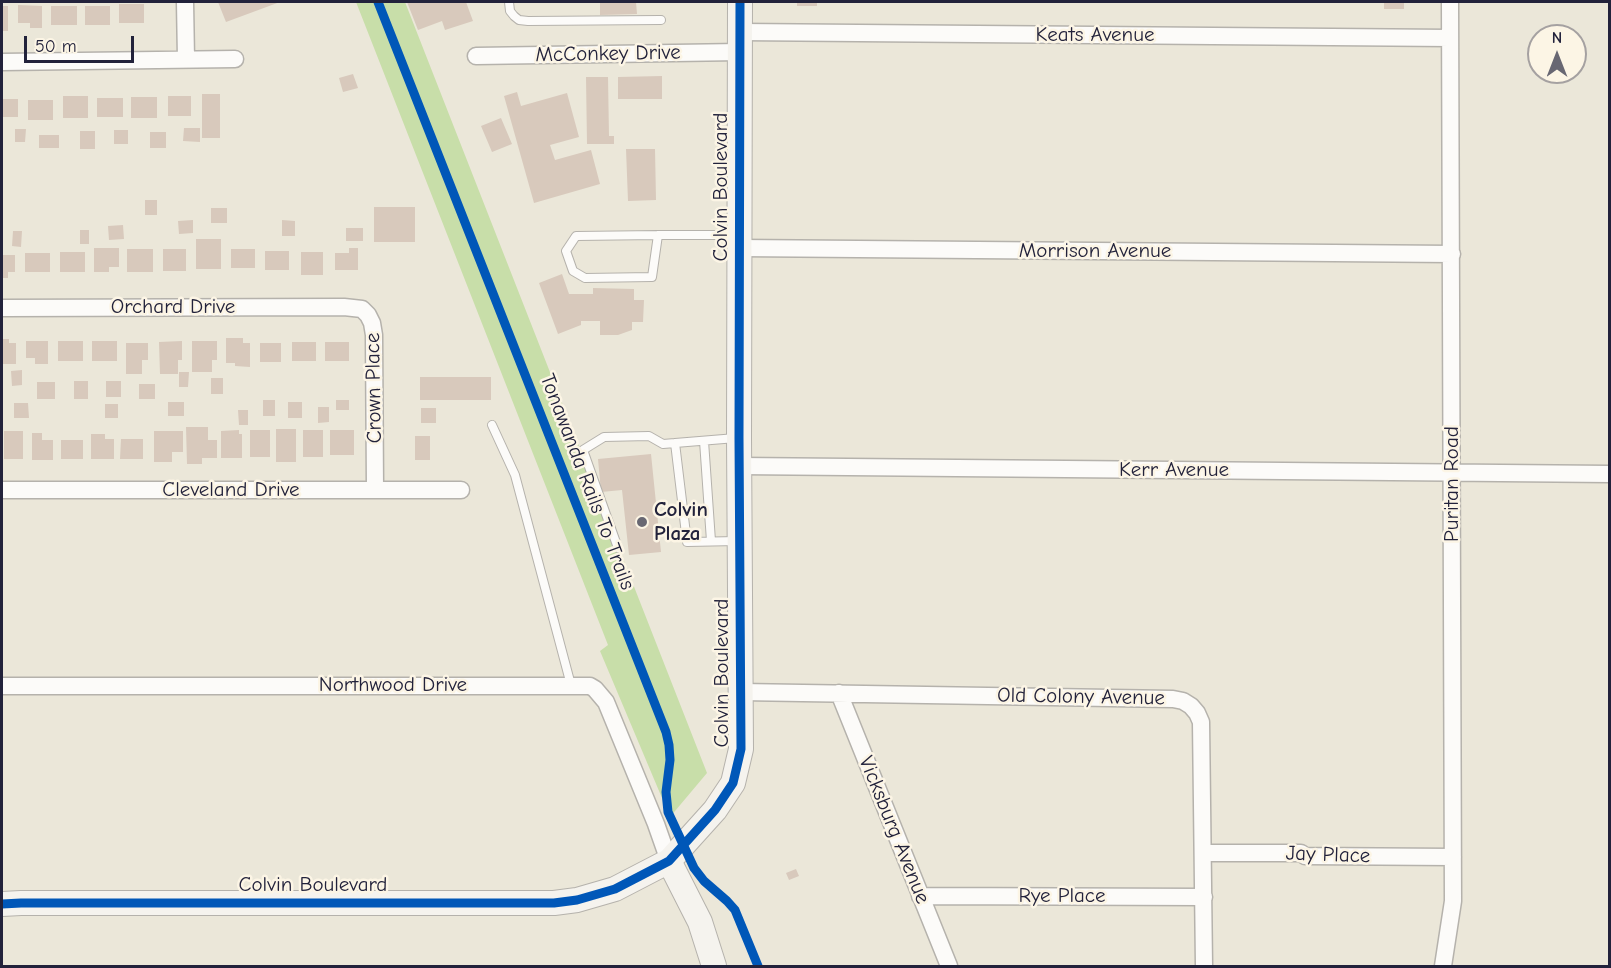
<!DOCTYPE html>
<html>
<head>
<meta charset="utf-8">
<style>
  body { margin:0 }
  #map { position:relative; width:1611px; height:968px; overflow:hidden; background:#ebe7d9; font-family:"Comic Neue",sans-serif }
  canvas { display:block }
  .frame { position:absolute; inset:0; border:3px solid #22223b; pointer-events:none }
  .north { position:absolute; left:1527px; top:24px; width:60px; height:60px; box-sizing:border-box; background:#fcf5e5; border:2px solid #a5a1a1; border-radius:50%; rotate:0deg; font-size:16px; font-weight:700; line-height:24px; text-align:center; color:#22223b }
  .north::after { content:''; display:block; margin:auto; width:21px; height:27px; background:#686772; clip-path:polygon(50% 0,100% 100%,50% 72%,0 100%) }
  .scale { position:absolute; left:24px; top:36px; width:110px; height:27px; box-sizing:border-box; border:3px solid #22223b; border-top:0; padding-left:8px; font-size:18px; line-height:21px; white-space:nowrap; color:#22223b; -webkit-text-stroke:4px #fcf5e5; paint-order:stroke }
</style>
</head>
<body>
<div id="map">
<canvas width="1611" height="968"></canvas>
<div class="frame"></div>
<div class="north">N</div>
<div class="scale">50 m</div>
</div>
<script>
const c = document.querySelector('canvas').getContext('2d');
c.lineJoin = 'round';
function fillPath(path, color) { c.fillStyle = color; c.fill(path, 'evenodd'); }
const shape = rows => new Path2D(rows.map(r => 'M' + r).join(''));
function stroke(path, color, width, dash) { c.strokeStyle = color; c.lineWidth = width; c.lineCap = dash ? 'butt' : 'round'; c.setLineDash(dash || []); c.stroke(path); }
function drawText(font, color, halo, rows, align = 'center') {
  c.font = font + ' "Comic Neue",sans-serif'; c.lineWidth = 5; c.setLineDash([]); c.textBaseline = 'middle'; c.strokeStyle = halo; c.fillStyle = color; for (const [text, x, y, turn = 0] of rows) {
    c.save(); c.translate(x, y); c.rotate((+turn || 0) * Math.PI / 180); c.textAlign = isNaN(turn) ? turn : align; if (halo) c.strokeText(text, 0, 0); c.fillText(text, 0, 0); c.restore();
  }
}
fillPath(shape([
  [356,2,405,2,707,773,670,817,600,651,608,645]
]), '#c8dea9');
fillPath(shape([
  [218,2,280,2,226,22],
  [407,2,466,2,473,21,445,30,442,21,418,30],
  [600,2,636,2,637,14,600,15],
  [797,2,817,2,817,6,797,6],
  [1384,2,1404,2,1404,9,1384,9],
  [119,4,144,4,144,23,119,23],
  [18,5,42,6,42,28,30,28,30,23,18,23],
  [2,6,8,6,8,31,2,31],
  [51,6,77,6,77,25,51,25],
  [85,6,110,6,110,25,85,25],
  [353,74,358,88,343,92,339,78],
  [662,76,662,99,618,99,618,77],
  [586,77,608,77,609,136,614,136,614,144,587,144],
  [517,92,521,106,567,93,579,137,550,145,555,160,591,150,600,184,534,203,504,96],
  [202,94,220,94,220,138,202,138],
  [63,96,88,96,88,118,63,118],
  [168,96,191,96,191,116,168,116],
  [131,97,157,97,157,118,131,118],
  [97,98,123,98,123,117,97,117],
  [2,99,18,99,18,117,2,117],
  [28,100,53,100,53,120,28,120],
  [501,118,512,144,492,152,481,126],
  [184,128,200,128,200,142,183,141],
  [15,129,26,129,25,142,15,142],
  [114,130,128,130,128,144,114,144],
  [80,131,95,131,95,149,80,149],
  [150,132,166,132,166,148,150,148],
  [39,135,59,135,59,148,39,148],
  [626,149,655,149,656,200,628,201],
  [145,200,157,200,157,215,145,215],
  [374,207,415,207,415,242,374,242],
  [211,208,227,208,227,223,211,223],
  [193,220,193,233,179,234,178,221],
  [282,220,295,221,295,236,282,236],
  [123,225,124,239,109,240,108,226],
  [346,228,363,228,363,241,346,241],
  [80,230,89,230,89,244,80,244],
  [13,231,22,231,21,247,12,246],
  [196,239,221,239,221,269,196,269],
  [94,248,119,248,119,267,109,267,109,272,94,272],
  [349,248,358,248,358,270,335,270,335,253,349,253],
  [127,249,153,249,153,272,127,272],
  [163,249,186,249,186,271,163,271],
  [231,249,255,249,255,268,231,268],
  [265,251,289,251,289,270,265,270],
  [60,252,85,252,85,272,60,272],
  [301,252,323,252,323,275,301,275],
  [25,253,50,253,50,272,25,272],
  [2,255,15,255,15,272,8,272,8,278,2,278],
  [562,274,569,294,593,294,593,288,634,289,634,300,644,300,643,322,632,322,632,330,618,335,600,335,600,321,581,321,581,325,558,334,539,283],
  [226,338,243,338,243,343,250,343,250,367,235,366,235,363,226,363],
  [2,339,9,339,9,343,16,343,16,364,2,364],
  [26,341,48,341,48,364,35,364,35,358,26,358],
  [58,341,83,341,83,361,58,361],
  [92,341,117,341,117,361,92,361],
  [182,341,182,360,178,360,178,374,160,374,159,342],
  [192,341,217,341,217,360,212,360,212,372,192,372],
  [292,342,316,342,316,361,292,361],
  [325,342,349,342,349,361,325,361],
  [126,343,148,343,148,360,142,360,142,374,126,374],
  [260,343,281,343,281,362,260,362],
  [22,370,22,385,12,386,11,371],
  [179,372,189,372,188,387,179,387],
  [420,377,491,377,491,400,420,400],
  [211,378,223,378,223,394,211,394],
  [74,381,88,381,88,399,74,399],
  [106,381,121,381,121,397,106,397],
  [37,382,55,382,55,399,37,399],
  [139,384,155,384,155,399,139,399],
  [263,400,275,400,275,416,263,416],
  [336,400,349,400,349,410,336,410],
  [168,402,184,402,184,416,168,416],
  [288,402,302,402,302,418,288,418],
  [14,403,28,403,29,418,14,418],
  [105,404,118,404,118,418,105,418],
  [318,407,329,407,329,422,318,423],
  [421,408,436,408,436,423,421,423],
  [238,410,248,410,248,425,239,425],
  [186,427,208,427,208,440,217,440,217,458,202,458,202,464,187,464],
  [276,429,296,429,296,462,276,462],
  [239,430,239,434,242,434,242,458,221,458,221,431],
  [250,430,270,430,270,457,250,457],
  [303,430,323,430,323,457,303,457],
  [330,430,354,430,354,455,330,455],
  [4,431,23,431,23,459,4,459],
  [154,431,183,431,183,452,172,452,172,462,154,462],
  [32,433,42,433,42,440,53,440,53,460,32,460],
  [91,434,105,434,105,439,114,439,114,459,91,459],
  [415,436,430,436,430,460,415,460],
  [121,439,143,439,143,459,120,459],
  [61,440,83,440,83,459,61,459],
  [651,454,661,552,629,555,622,490,601,492,598,459],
  [796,869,799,876,789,880,786,873]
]), '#d8c9bc');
const lane = shape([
  [509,2,510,11,514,16,519,20,528,21,661,20],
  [658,235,652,277,585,278,573,271,566,251,576,236,658,235,739,235],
  [492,425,515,475,571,685],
  [704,441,711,541],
  [675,443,687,542,737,541],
  [618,548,583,450,604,437,649,436,663,444,736,438]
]);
const street = shape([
  [185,2,186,59],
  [740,32,1450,38],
  [476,56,740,52],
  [2,62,235,59],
  [739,248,1452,254],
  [2,308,344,307,362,309,368,315,372,323,374,335,375,489],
  [739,466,1610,474],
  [2,490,461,490],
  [2,686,590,686,595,689,606,702,656,824,669,861],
  [741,692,1173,699,1183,701,1191,706,1197,713,1201,722,1204,966],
  [839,693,949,966],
  [1203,853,1301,853,1305,856,1453,857],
  [920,896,1204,897],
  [1443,966,1453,901,1450,2]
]);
const secondary = shape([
  [669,861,700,922,714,966],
  [2,904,21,903,554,903,577,900,615,889,669,861,715,810,733,783,741,749,739,438,740,2]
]);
stroke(lane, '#b5b2ac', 10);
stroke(street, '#b5b2ac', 19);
stroke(secondary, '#b5b2ac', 26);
stroke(lane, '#fcfbf9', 8);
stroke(street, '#fcfbf9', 16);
stroke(secondary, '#f5f3ee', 24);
stroke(shape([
  [378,2,666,732,669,745,670,760,666,792,668,812,694,868,704,881,727,901,735,910,758,966],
  [2,904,21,903,554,903,577,900,615,889,669,861,715,810,733,783,741,749,739,438,740,2]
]), '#0057b8', 9);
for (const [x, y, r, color] of [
  [642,522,6,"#686772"]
]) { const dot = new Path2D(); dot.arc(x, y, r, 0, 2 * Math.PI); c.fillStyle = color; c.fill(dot); stroke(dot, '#fcf5e5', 2); }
drawText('21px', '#22223b', '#fcf5e5', [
  ["Keats Avenue",1095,35],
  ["McConkey Drive",608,54,-1],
  ["Colvin Boulevard",721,187,-90],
  ["Morrison Avenue",1095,251],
  ["Orchard Drive",173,307],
  ["Crown Place",374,388,-91],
  ["Kerr Avenue",1174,470],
  ["Tonawanda Rails To Trails",587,482,69],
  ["Puritan Road",1452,484,-90],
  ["Cleveland Drive",231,490],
  ["Colvin Boulevard",722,673,-90],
  ["Northwood Drive",393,685],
  ["Old Colony Avenue",1081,697,1],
  ["Vicksburg Avenue",894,830,68],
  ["Jay Place",1328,855,2],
  ["Colvin Boulevard",313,885],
  ["Rye Place",1062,896]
]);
drawText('bold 21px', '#22223b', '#fcf5e5', [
  ["Colvin",654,510],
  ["Plaza",654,534]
], 'left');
</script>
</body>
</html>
